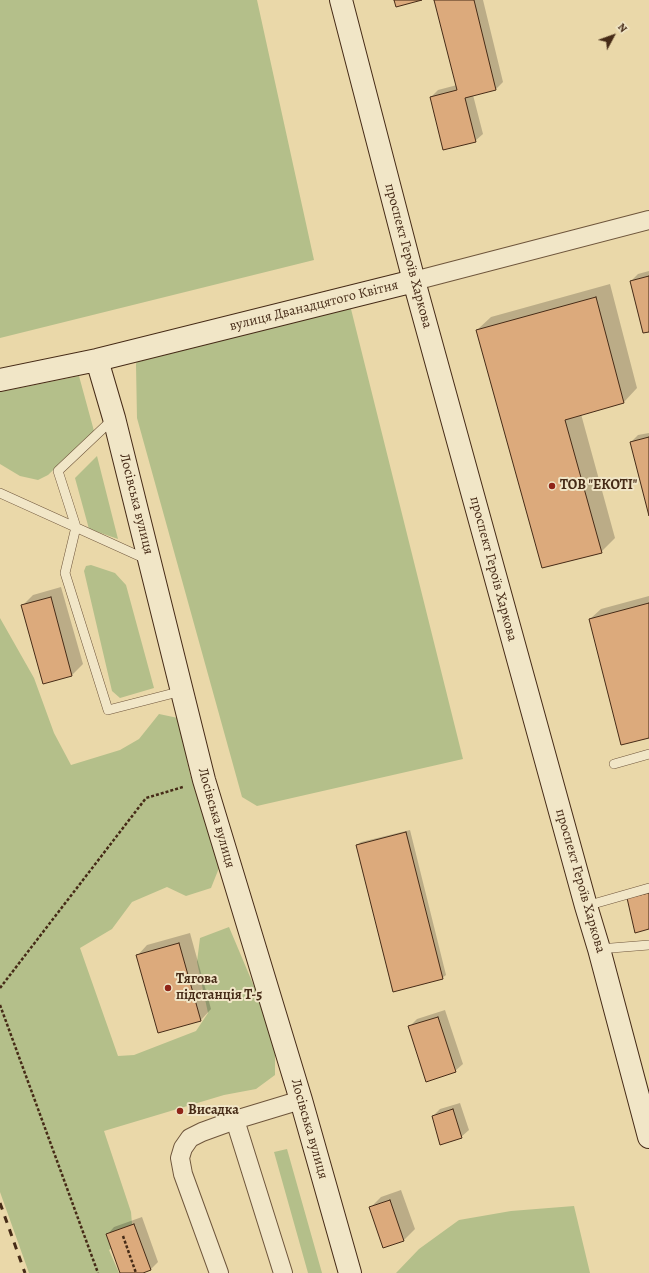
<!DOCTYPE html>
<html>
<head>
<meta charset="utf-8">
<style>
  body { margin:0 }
  #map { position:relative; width:649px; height:1273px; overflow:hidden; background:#ead8a9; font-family:Alegreya,serif }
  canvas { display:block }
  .north { position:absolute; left:593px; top:16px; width:40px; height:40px; -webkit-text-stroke:3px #f1e6c7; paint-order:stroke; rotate:49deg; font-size:11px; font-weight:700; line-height:16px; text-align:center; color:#462b17 }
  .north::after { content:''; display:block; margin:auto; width:14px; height:18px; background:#462b17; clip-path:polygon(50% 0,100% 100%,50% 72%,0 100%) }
</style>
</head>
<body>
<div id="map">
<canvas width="649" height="1273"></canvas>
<div class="north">N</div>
</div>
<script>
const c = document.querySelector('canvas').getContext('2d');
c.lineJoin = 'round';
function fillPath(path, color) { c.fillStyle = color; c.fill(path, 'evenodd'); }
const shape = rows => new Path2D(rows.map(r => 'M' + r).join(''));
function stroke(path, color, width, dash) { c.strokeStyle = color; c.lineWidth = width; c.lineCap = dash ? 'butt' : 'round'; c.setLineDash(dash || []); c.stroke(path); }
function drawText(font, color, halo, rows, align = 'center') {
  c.font = font + ' Alegreya,serif'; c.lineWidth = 4; c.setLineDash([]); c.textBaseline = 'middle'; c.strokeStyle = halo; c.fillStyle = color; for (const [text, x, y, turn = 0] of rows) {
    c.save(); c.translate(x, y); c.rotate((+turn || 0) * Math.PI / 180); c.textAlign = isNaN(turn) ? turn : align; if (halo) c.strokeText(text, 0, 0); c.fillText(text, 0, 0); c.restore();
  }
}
fillPath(shape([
  [0,0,257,0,314,260,0,338],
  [348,297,463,759,257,806,242,797,137,418,136,365,138,349],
  [79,376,94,431,48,475,38,480,20,476,0,464,0,392],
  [97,456,118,539,89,529,75,478],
  [91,565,115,573,126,585,154,688,120,698,112,691,84,571,86,566],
  [0,618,34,678,54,733,71,765,120,750,139,739,159,714,178,718,190,774,219,868,211,888,186,896,167,887,132,902,112,929,80,948,118,1056,134,1055,196,1031,208,1013,197,962,200,938,229,927,275,1036,275,1075,256,1089,224,1095,104,1131,131,1212,133,1236,109,1250,119,1273,29,1273,0,1192],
  [287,1149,322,1273,308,1273,274,1152],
  [574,1206,590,1273,396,1273,419,1249,459,1220,511,1211]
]), '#b4bf8a');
fillPath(shape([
  [435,0,483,0,503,82,496,89,473,95,483,134,475,141,431,97,438,90,457,85],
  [649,271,649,330,631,281,638,274],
  [610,284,637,388,624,402,581,414,615,538,601,552,477,330,491,317],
  [649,433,649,512,631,442,638,435],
  [61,587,83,664,72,675,44,682,22,606,33,595],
  [649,596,649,737,590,619,601,609],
  [410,830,446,975,442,978,357,845,361,842],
  [190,933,211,1009,201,1020,137,956,147,945],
  [445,1010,463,1064,455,1071,410,1026,417,1019],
  [460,1103,469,1130,461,1137,433,1116,440,1109],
  [401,1190,415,1229,404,1240,384,1247,371,1207,381,1197],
  [142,1217,158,1262,151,1269,140,1273,121,1273,107,1235,114,1227]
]), '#0003');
const building = shape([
  [394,0,422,0,396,7,394,0],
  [434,0,474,0,496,90,465,98,476,142,443,150,430,97,457,90,434,0],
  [649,276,649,332,643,333,630,281,649,276],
  [596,297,624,403,565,420,602,553,542,568,476,330,596,297],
  [649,437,649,516,630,442,649,437],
  [51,597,72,676,43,684,21,605,51,597],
  [649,603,649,738,621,745,589,619,649,603],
  [406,832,443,979,393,992,356,845,406,832],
  [649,893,649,929,635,933,627,898,649,893],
  [179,943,201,1021,158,1033,136,955,179,943],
  [438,1017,456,1072,426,1082,408,1026,438,1017],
  [453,1109,462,1138,440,1145,432,1116,453,1109],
  [390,1200,404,1241,383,1248,369,1207,390,1200],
  [134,1224,151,1270,143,1273,120,1273,106,1234,134,1224]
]);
fillPath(building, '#dcaa7c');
stroke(building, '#462b17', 1);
const lane = shape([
  [113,419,58,471,76,527,65,573,108,710,182,691],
  [0,493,148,560],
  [614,764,649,754],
  [586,906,649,888],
  [599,949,649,945]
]);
const street = shape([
  [414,281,649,220],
  [219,1273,183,1174,180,1158,183,1148,190,1138,202,1132,235,1120],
  [283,1273,235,1120,301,1100]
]);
const secondary = shape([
  [341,0,414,281,586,906,599,949,649,1137],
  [97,360,114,418,204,780,301,1100,350,1273],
  [0,380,97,360,414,281]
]);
stroke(lane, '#6f563c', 10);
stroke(street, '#6f563c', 20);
stroke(secondary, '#462b17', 24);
stroke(shape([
  [0,988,146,798,183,787],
  [0,1005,98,1273],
  [123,1236,136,1273]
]), '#462b17', 2.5, [3, 2]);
stroke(lane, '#f1e6c7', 9);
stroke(street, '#f1e6c7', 18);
stroke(secondary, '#f1e6c7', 22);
stroke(shape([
  [0,1203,25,1273]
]), '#462b17', 3, [7, 7]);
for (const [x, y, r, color] of [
  [552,486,4,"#8f2418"],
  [168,988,4,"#8f2418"],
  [180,1111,4,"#8f2418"]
]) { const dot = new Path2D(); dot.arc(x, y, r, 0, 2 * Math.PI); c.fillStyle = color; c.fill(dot); stroke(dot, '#f1e6c7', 1.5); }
drawText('14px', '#462b17', '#f1e6c7', [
  ["проспект Героїв Харкова",408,256,75],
  ["вулиця Дванадцятого Квітня",314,306,-14],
  ["Лосівська вулиця",136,504,76],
  ["проспект Героїв Харкова",493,569,75],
  ["Лосівська вулиця",216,818,74],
  ["проспект Героїв Харкова",580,881,74],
  ["Лосівська вулиця",309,1129,74]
]);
drawText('bold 14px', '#462b17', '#f1e6c7', [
  ["ТОВ \"ЕКОТI\"",560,486],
  ["Тягова",176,980],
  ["підстанція Т-5",176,996],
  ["Висадка",188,1111]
], 'left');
</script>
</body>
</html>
